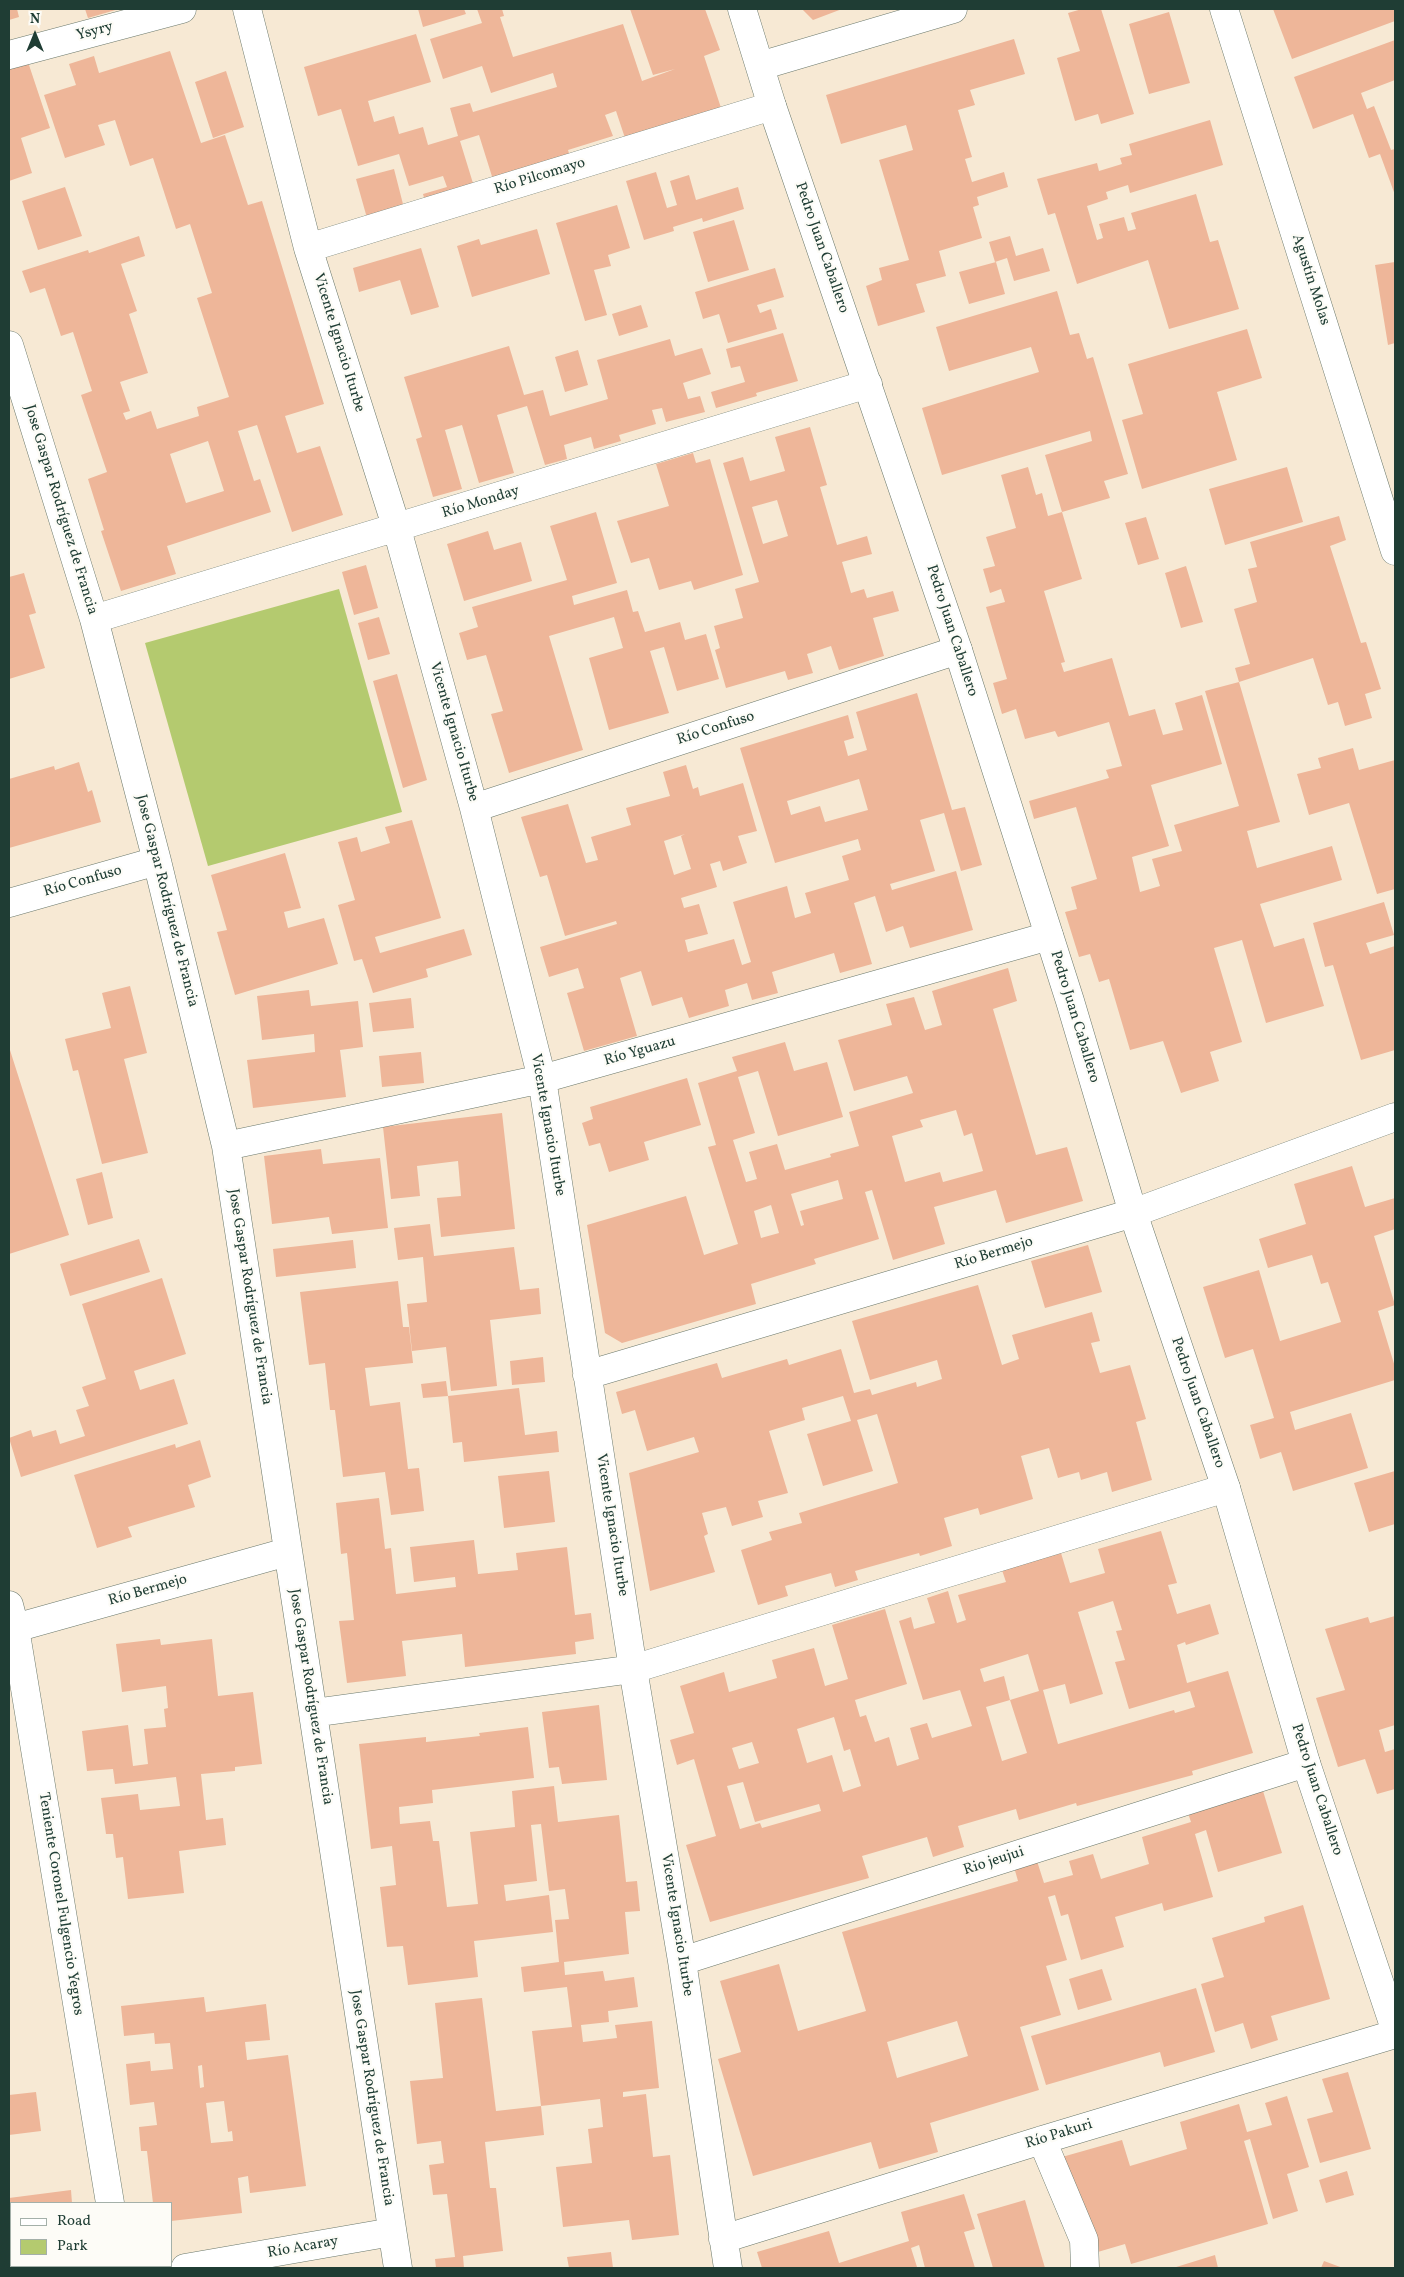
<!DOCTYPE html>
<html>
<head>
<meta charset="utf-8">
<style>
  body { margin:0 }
  #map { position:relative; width:1404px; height:2277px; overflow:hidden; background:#f7e9d4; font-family:Vollkorn,serif }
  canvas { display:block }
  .frame { position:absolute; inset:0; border:10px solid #1f3d34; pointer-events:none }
  .legend { position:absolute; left:10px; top:2202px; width:162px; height:65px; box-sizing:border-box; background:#fdfcf7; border:1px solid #a4b0a9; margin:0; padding:6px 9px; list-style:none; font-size:15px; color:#1f3d34 }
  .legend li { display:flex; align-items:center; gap:10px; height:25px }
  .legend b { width:25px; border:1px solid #a4b0a9 }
  .north { position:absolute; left:10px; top:10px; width:50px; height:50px; -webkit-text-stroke:4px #fdfcf7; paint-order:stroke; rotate:0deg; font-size:14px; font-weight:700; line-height:20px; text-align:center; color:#1f3d34 }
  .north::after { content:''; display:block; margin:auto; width:18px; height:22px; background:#1f3d34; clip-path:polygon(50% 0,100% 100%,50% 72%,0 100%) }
</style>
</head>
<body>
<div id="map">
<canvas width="1404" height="2277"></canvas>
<div class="frame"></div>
<ul class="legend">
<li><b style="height:6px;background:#fff"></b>Road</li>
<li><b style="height:14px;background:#b4ca6f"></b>Park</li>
</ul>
<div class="north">N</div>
</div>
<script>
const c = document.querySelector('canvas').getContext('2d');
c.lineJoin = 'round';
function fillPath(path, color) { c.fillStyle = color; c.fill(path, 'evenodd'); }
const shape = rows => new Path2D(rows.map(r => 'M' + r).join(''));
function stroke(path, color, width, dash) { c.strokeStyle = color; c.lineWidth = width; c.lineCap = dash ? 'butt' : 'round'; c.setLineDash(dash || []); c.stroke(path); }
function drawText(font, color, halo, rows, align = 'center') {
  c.font = font + ' Vollkorn,serif'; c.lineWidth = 4.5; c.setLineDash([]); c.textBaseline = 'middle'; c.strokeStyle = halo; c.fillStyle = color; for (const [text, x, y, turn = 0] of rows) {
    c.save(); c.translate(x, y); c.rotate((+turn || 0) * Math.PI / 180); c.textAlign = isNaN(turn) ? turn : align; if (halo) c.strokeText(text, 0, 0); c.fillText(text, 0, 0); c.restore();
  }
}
fillPath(shape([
  [339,589,402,812,208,866,145,643]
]), '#b4ca6f');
fillPath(shape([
  [9,9,17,9,19,17,9,20],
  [85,9,119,9,88,18],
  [418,9,464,9,466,14,423,27],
  [477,9,502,9,504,16,500,17,513,57,623,24,642,81,675,69,653,75,630,9,705,9,720,50,704,56,723,114,628,147,616,111,605,115,613,136,568,150,572,163,495,186,479,135,460,141,476,193,427,208,423,194,447,187,443,176,409,186,399,154,358,166,341,109,318,116,304,67,416,34,431,82,368,101,374,122,394,116,399,134,423,127,428,145,458,136,450,108,470,103,473,112,557,87,553,73,491,93,482,66,443,79,430,39,482,23],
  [802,9,842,9,813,20],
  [1082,9,1101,9,1134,114,1101,124,1098,114,1075,121,1057,58,1080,51,1068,13],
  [1273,9,1395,9,1395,21,1292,59],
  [1169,12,1190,83,1149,94,1129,24],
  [1014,39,1025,74,970,90,975,105,958,110,972,157,965,159,972,182,1004,172,1008,187,977,197,979,205,973,207,982,238,939,251,946,276,916,284,925,312,878,326,866,286,882,280,879,268,909,260,879,160,913,150,906,125,841,144,826,95],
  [1395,40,1395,80,1361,93,1367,109,1374,106,1391,150,1395,149,1395,195,1380,154,1369,158,1353,114,1313,129,1294,77],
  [170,51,201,143,225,135,248,205,262,201,324,404,285,416,297,453,320,446,343,515,292,532,257,425,238,431,254,481,260,479,271,512,167,546,176,574,121,591,101,531,104,530,88,479,107,472,81,395,92,391,73,332,61,336,45,288,30,293,22,271,88,250,89,253,139,236,145,256,121,264,137,311,129,314,148,373,120,382,130,411,123,413,126,420,151,411,157,429,199,416,197,407,229,397,197,298,212,293,190,224,176,229,153,158,130,166,115,120,98,125,105,145,65,158,44,95,76,85,69,64,94,56,99,73],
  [208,441,224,491,186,503,170,454],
  [27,59,50,128,21,138,32,173,9,181,9,65],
  [226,71,244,127,213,138,195,82],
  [1210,120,1223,165,1130,193,1128,185,1106,192,1108,199,1087,206,1097,240,1103,238,1099,224,1124,217,1128,231,1136,229,1131,213,1196,194,1210,242,1218,240,1239,309,1169,329,1148,260,1077,284,1055,213,1048,215,1037,179,1097,163,1099,171,1122,164,1120,158,1132,155,1129,144],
  [394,169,404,208,367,218,356,179],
  [656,172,667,208,677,205,670,181,689,175,696,200,738,187,744,209,703,222,702,218,673,227,674,231,644,240,626,181],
  [65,187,82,236,38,250,22,201],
  [617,205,630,248,608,255,611,266,594,270,607,315,585,321,556,223],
  [734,220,749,270,708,282,693,232],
  [537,229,550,274,472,297,457,246,479,239,481,245],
  [1010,236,1016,256,1043,248,1050,271,1014,281,1007,258,995,262,989,242],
  [421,248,439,307,411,315,400,280,359,292,353,268],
  [996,262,1005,294,969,304,959,272],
  [1395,262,1395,343,1388,345,1375,265],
  [775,268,784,297,757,305,760,313,771,309,777,329,728,343,719,314,703,319,695,292],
  [1057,291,1070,335,1079,333,1087,359,1093,357,1128,474,1104,481,1110,498,1062,512,1045,455,1092,441,1090,431,942,475,922,408,1039,372,1031,347,949,371,936,327],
  [641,305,648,327,619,336,612,314],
  [1247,329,1262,378,1217,392,1237,460,1142,489,1122,420,1143,414,1128,364],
  [783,333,798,381,756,393,757,396,716,408,711,392,745,382,740,366,731,368,726,349],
  [670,339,675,356,702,348,711,374,683,383,688,399,700,396,705,412,666,422,662,408,652,410,656,424,619,435,621,441,594,449,591,437,564,445,567,459,545,465,527,406,497,415,514,473,479,483,462,425,445,430,462,489,433,497,416,439,422,437,404,377,509,346,524,395,543,390,550,416,608,399,597,360],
  [578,350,588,385,565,392,555,357],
  [810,427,827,485,820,487,837,545,867,536,872,554,842,562,851,593,864,589,867,598,893,591,899,611,873,618,884,656,839,670,831,646,807,654,813,673,788,680,785,671,726,688,715,650,720,648,714,626,743,618,735,589,759,582,723,463,743,457,750,481,785,471,775,437],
  [777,500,788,536,763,544,752,507],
  [693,453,696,463,710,459,743,575,694,590,691,581,659,590,649,558,631,563,617,521,669,506,656,464],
  [1028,467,1036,495,1042,493,1048,516,1062,512,1082,579,1044,591,1065,662,1061,663,1064,672,1112,658,1129,716,1155,709,1163,735,1183,730,1175,703,1202,695,1222,764,1151,785,1169,846,1132,857,1140,892,1160,886,1152,859,1182,851,1174,825,1239,806,1205,691,1239,682,1280,822,1247,831,1257,868,1332,846,1342,880,1260,904,1274,947,1304,938,1324,1006,1266,1023,1242,940,1214,948,1242,1042,1210,1052,1219,1081,1181,1093,1163,1041,1130,1050,1109,979,1099,982,1090,954,1079,957,1065,912,1077,909,1071,887,1097,879,1076,807,1034,819,1029,801,1109,778,1106,770,1122,766,1109,722,1058,737,1055,731,1025,739,1016,709,1002,714,993,683,1007,679,986,607,1005,602,1001,589,990,593,983,569,995,566,986,537,1016,528,1001,475],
  [1287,467,1303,522,1225,545,1209,489],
  [596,512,617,583,572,596,574,605,627,590,633,612,638,611,645,632,680,622,685,640,706,634,719,679,677,691,664,647,650,651,669,713,609,730,589,658,623,648,614,617,549,636,583,750,509,773,491,714,503,711,486,655,467,660,459,633,478,627,472,607,567,580,550,526],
  [1339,516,1346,540,1330,546,1361,643,1366,642,1381,689,1365,694,1372,718,1345,726,1338,702,1328,705,1313,658,1239,682,1235,668,1250,664,1234,609,1257,602,1248,569,1257,567,1250,542],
  [1146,517,1159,559,1138,565,1125,523],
  [488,531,494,550,521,542,532,581,464,601,447,544],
  [366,565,378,608,354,615,342,572],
  [1186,566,1203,622,1181,628,1165,573],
  [24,573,36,613,29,615,45,668,9,679,9,577],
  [379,617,390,654,368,660,358,623],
  [397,674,427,780,403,788,373,681],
  [917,693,952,810,965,807,982,865,961,871,944,813,920,820,935,871,890,884,892,890,956,871,973,930,910,948,903,926,886,932,875,896,854,903,872,964,840,973,834,953,772,972,778,993,752,1000,747,983,725,990,729,1006,689,1018,682,997,652,1006,641,971,620,978,637,1036,584,1051,567,993,584,988,578,968,549,977,540,947,617,924,616,921,565,936,547,875,540,877,521,817,568,804,586,863,598,860,591,837,631,825,626,808,670,796,663,772,686,765,693,789,698,787,700,796,743,783,757,831,738,836,747,863,723,871,720,861,710,864,717,887,681,898,684,908,699,904,708,934,685,940,688,952,734,939,742,965,751,962,733,902,787,886,795,918,811,913,805,893,849,880,842,856,861,850,858,839,775,863,740,748,848,715,854,738,844,741,848,756,867,750,856,712],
  [859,779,868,810,825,822,820,806,791,815,787,801],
  [685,834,681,836,691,869,674,875,664,841],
  [1353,748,1359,770,1395,760,1395,889,1377,894,1349,803,1309,815,1297,774,1321,768,1318,758],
  [79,762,88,792,92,790,101,822,9,848,9,779,54,766,55,770],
  [412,820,441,918,375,937,380,953,464,929,472,955,426,969,428,977,373,993,362,959,354,961,338,905,355,900,338,842,357,837,361,852,390,843,385,827],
  [285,853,301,908,284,912,288,928,324,918,338,964,235,995,217,932,227,930,211,875],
  [1384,902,1394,935,1366,943,1370,954,1395,946,1395,1050,1361,1060,1333,965,1325,967,1313,923],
  [1008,968,1017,1001,993,1009,1036,1155,1067,1147,1083,1201,1006,1223,996,1190,934,1207,945,1244,893,1260,872,1190,865,1192,879,1239,814,1259,816,1264,751,1284,756,1304,622,1343,605,1333,587,1225,686,1196,704,1255,738,1244,708,1147,716,1145,698,1083,737,1071,732,1057,785,1042,794,1071,827,1062,843,1117,778,1136,758,1071,738,1077,755,1133,733,1140,746,1182,757,1179,749,1152,777,1144,785,1170,831,1157,830,1154,859,1146,849,1112,913,1093,907,1076,854,1091,838,1040,892,1025,886,1004,914,997,925,1030,942,1025,932,991],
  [956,1110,964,1136,972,1133,983,1171,943,1182,940,1172,905,1182,892,1136,923,1127,920,1120],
  [838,1180,843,1199,800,1211,804,1225,801,1226,791,1194],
  [771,1205,779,1233,761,1238,754,1211],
  [130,986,147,1053,124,1059,148,1153,102,1164,78,1070,73,1071,65,1039,111,1028,102,993],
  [309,990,311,1006,358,1001,363,1047,340,1050,346,1097,253,1108,247,1060,315,1052,314,1034,262,1040,257,996],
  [411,998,414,1028,373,1032,369,1003],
  [9,1047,69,1235,9,1254],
  [421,1052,424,1083,382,1087,379,1056],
  [687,1078,701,1125,644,1142,649,1160,609,1172,600,1143,589,1146,582,1123,593,1119,590,1107],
  [502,1113,515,1229,441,1237,437,1198,461,1196,458,1161,417,1166,420,1196,391,1199,383,1127],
  [321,1149,323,1164,380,1158,388,1228,332,1234,329,1217,272,1224,264,1156],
  [1352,1166,1365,1207,1395,1198,1395,1229,1374,1236,1395,1305,1378,1311,1395,1367,1395,1380,1290,1412,1295,1430,1351,1413,1368,1468,1293,1491,1281,1452,1260,1459,1250,1425,1274,1418,1253,1349,1225,1358,1203,1287,1259,1270,1280,1341,1341,1322,1328,1282,1321,1284,1312,1255,1268,1268,1259,1239,1306,1224,1294,1184],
  [102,1172,113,1218,88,1225,76,1179],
  [430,1224,434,1256,514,1247,520,1290,539,1288,541,1314,490,1320,497,1386,451,1391,446,1347,412,1351,407,1304,427,1302,423,1257,398,1260,394,1228],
  [139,1239,150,1272,70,1296,60,1264],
  [353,1240,356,1268,276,1277,273,1249],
  [1088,1245,1102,1292,1045,1308,1031,1261],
  [162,1278,186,1354,134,1371,140,1390,174,1379,188,1424,21,1477,9,1438,31,1430,33,1437,56,1430,60,1444,85,1436,76,1410,89,1406,82,1387,106,1379,82,1304],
  [398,1281,403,1327,409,1327,413,1363,365,1368,370,1406,400,1402,408,1469,419,1468,424,1511,391,1515,385,1472,343,1477,335,1410,330,1410,325,1363,309,1365,300,1292],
  [978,1285,1002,1365,1019,1359,1012,1335,1092,1312,1100,1341,1091,1343,1100,1373,1130,1365,1146,1419,1136,1422,1152,1480,1112,1492,1107,1472,1081,1480,1079,1472,1058,1478,1049,1448,1021,1456,1033,1499,980,1515,978,1508,944,1518,952,1546,920,1556,919,1553,855,1571,858,1580,835,1587,831,1573,785,1586,788,1596,758,1605,741,1550,772,1540,769,1532,802,1523,799,1513,898,1483,877,1414,857,1420,873,1471,823,1486,807,1434,851,1421,843,1396,802,1408,805,1420,769,1431,788,1493,758,1501,763,1517,732,1526,726,1507,702,1513,708,1534,704,1536,715,1572,650,1591,629,1473,699,1452,694,1437,647,1451,635,1410,622,1414,616,1392,717,1363,722,1378,787,1359,789,1365,841,1349,854,1393,870,1389,872,1395,916,1382,917,1387,942,1379,937,1360,870,1380,852,1321],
  [543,1357,545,1382,512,1385,510,1361],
  [446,1381,448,1396,423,1398,421,1384],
  [519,1388,525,1435,557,1431,559,1452,464,1462,462,1442,453,1443,448,1396],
  [200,1440,211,1477,188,1485,195,1507,128,1527,132,1537,97,1548,74,1475,175,1444,176,1448],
  [549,1471,555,1522,504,1528,498,1476],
  [1395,1471,1395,1524,1369,1532,1354,1483],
  [379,1498,385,1549,391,1548,396,1594,456,1587,455,1577,414,1582,410,1547,474,1540,478,1574,518,1570,516,1553,567,1547,575,1615,591,1613,594,1639,575,1642,576,1654,465,1667,462,1634,402,1641,406,1676,347,1683,339,1621,354,1620,347,1553,341,1554,336,1503],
  [1161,1531,1177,1583,1168,1585,1177,1614,1210,1604,1219,1634,1186,1645,1185,1642,1177,1645,1187,1683,1228,1671,1253,1753,1192,1771,1193,1775,1077,1806,1076,1803,1019,1820,1016,1809,958,1826,964,1847,933,1857,927,1837,862,1856,869,1878,710,1922,686,1845,716,1836,694,1759,677,1765,670,1740,694,1733,680,1686,724,1672,729,1692,777,1678,772,1660,814,1648,825,1686,848,1679,832,1625,885,1609,907,1684,855,1700,860,1717,866,1715,875,1742,889,1737,897,1766,919,1759,910,1728,927,1723,932,1738,972,1726,960,1690,923,1700,899,1621,911,1617,914,1629,935,1623,927,1598,948,1591,957,1623,966,1620,958,1595,1006,1582,1002,1570,1061,1553,1070,1583,1105,1573,1098,1549],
  [1113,1601,1122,1630,1116,1631,1125,1660,1115,1662,1129,1709,1190,1691,1195,1707,1175,1713,1174,1710,1058,1744,1043,1690,1065,1684,1070,1704,1103,1694,1078,1612],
  [1028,1654,1039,1691,1010,1700,1027,1753,1002,1761,986,1707,1010,1700,1004,1676,984,1682,980,1669],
  [834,1717,844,1751,850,1749,861,1786,843,1792,832,1755,807,1763,797,1729],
  [752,1742,759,1763,739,1769,732,1748],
  [743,1782,755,1822,819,1804,821,1811,762,1828,760,1823,740,1829,727,1786],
  [1395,1616,1395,1725,1379,1730,1385,1752,1395,1749,1395,1789,1377,1794,1365,1759,1338,1767,1316,1698,1345,1690,1325,1629,1368,1617,1370,1623],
  [160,1639,161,1645,212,1639,218,1696,253,1692,262,1764,235,1767,235,1771,201,1774,206,1820,223,1818,226,1845,179,1851,184,1893,128,1899,123,1857,116,1858,113,1834,106,1834,101,1798,138,1794,140,1810,180,1806,176,1777,115,1784,113,1769,87,1771,82,1731,128,1725,133,1766,148,1764,144,1729,166,1727,164,1709,168,1708,166,1686,122,1692,116,1644],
  [599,1705,607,1780,562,1784,559,1767,549,1768,542,1712],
  [528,1727,534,1778,432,1790,433,1803,399,1807,400,1824,430,1821,433,1841,439,1841,447,1907,478,1904,470,1832,515,1827,512,1791,554,1786,558,1822,619,1815,626,1882,637,1881,640,1911,625,1912,629,1954,564,1962,565,1975,603,1971,605,1981,634,1977,638,2007,608,2011,609,2022,581,2025,583,2042,617,2038,615,2025,652,2021,659,2088,623,2092,623,2097,646,2094,653,2157,670,2155,679,2235,632,2240,629,2220,563,2227,556,2167,592,2163,588,2129,603,2127,600,2099,541,2106,544,2135,485,2142,490,2188,496,2188,503,2251,463,2256,464,2268,436,2268,435,2259,455,2257,447,2194,433,2195,429,2165,444,2163,441,2141,417,2144,410,2081,443,2078,435,2003,482,1998,496,2111,541,2106,532,2031,572,2027,567,1987,524,1992,521,1967,559,1962,555,1920,569,1919,565,1889,549,1891,541,1824,531,1825,537,1881,504,1885,506,1901,549,1895,553,1932,474,1941,478,1977,408,1985,403,1946,387,1947,380,1887,396,1885,392,1846,371,1849,359,1744,426,1737,426,1742,480,1736,479,1733],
  [1263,1791,1282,1853,1218,1872,1206,1830,1195,1834,1213,1897,1164,1911,1162,1903,1115,1917,1124,1947,1081,1960,1068,1914,1061,1916,1055,1895,1048,1897,1067,1960,1046,1966,1061,2015,1020,2027,1039,2090,930,2123,938,2152,879,2169,871,2142,753,2176,718,2059,741,2052,720,1981,779,1964,798,2031,866,2011,842,1932,1018,1881,1014,1867,1037,1861,1044,1883,1073,1875,1069,1861,1093,1854,1101,1879,1149,1864,1142,1837,1191,1822,1188,1813],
  [957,2021,968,2056,897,2078,887,2042],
  [1303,1905,1330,1999,1271,2016,1278,2040,1251,2049,1243,2023,1215,2032,1201,1984,1224,1977,1212,1938,1265,1922,1264,1917],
  [1102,1969,1112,2000,1078,2010,1069,1979],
  [1196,1988,1215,2052,1164,2067,1160,2052,1046,2085,1031,2036],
  [204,1997,206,2012,266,2004,270,2040,245,2042,247,2060,288,2055,306,2186,250,2193,248,2176,238,2178,242,2213,171,2221,171,2203,153,2203,147,2151,141,2151,139,2127,157,2125,154,2102,130,2105,126,2064,150,2061,151,2071,173,2069,170,2043,155,2044,154,2033,124,2036,121,2006],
  [202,2065,204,2087,200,2088,198,2066],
  [224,2101,228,2132,232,2131,233,2141,211,2143,206,2103],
  [1348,2072,1371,2149,1320,2163,1307,2119,1333,2112,1322,2079],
  [36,2092,41,2131,9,2135,9,2095],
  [1287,2096,1309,2167,1287,2174,1298,2211,1273,2219,1250,2139,1244,2141,1268,2224,1131,2264,1125,2244,1091,2254,1062,2157,1122,2140,1130,2166,1187,2149,1180,2122,1239,2104,1247,2132,1272,2125,1265,2103],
  [1347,2171,1354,2195,1326,2203,1319,2180],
  [71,2190,72,2203,11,2203,11,2240,9,2240,9,2198],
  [964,2194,975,2229,964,2232,975,2268,925,2268,919,2245,911,2248,917,2267,911,2268,762,2268,757,2252,829,2231,839,2263,909,2241,901,2212],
  [1025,2200,1045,2268,993,2268,977,2214],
  [611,2252,613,2268,569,2268,567,2257],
  [1215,2255,1218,2268,1173,2268],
  [1324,2261,1343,2268,1321,2268]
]), '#eeb699');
const minor = shape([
  [247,9,308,248,397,529,474,808,542,1079,633,1669,682,1961,728,2268],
  [1224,9,1395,551],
  [9,55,182,9],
  [308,248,772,106],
  [9,345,94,619,157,861,226,1146,398,2268],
  [94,619,868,384],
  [474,808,958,650],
  [9,903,157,861],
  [226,1146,542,1079,1049,936],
  [587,1375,1133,1213,1395,1117],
  [313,1713,633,1669,1226,1488],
  [682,1961,1306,1763],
  [1042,2140,1084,2240,1085,2268],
  [110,2203,15,1628,287,1552],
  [723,2239,1042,2140,1395,2034],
  [120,2266,121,2268],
  [185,2268,392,2232]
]);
const tertiary = shape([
  [742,9,772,106,958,650,1070,1001,1133,1213,1226,1488,1306,1763,1395,2029],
  [760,66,953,9],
  [9,1605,15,1628,9,1629]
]);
stroke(minor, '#6b796c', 29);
stroke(tertiary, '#6b796c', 29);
stroke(minor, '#fff', 28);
stroke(tertiary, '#fff', 28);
drawText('15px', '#1f3d34', '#fdfcf7', [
  ["Ysyry",95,32,-15],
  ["Río Pilcomayo",540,177,-17],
  ["Pedro Juan Caballero",821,248,71],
  ["Agustín Molas",1310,280,72],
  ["Vicente Ignacio Iturbe",338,343,73],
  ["Río Monday",481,503,-17],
  ["Jose Gaspar Rodríguez de Francia",60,510,73],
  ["Pedro Juan Caballero",951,631,72],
  ["Río Confuso",716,729,-18],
  ["Vicente Ignacio Iturbe",453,732,74],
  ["Río Confuso",83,882,-16],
  ["Jose Gaspar Rodríguez de Francia",166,901,76],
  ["Pedro Juan Caballero",1074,1017,73],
  ["Río Yguazu",640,1052,-16],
  ["Vicente Ignacio Iturbe",547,1125,80],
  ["Río Bermejo",994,1254,-17],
  ["Jose Gaspar Rodríguez de Francia",249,1297,81],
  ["Pedro Juan Caballero",1197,1403,71],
  ["Vicente Ignacio Iturbe",611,1525,81],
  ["Río Bermejo",148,1591,-16],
  ["Jose Gaspar Rodríguez de Francia",310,1697,81],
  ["Pedro Juan Caballero",1316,1790,72],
  ["Rio jeujui",994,1862,-18],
  ["Teniente Coronel Fulgencio Yegros",60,1904,81],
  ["Vicente Ignacio Iturbe",676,1925,81],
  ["Jose Gaspar Rodríguez de Francia",371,2098,81],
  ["Río Pakuri",1059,2135,-17],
  ["Río Acaray",303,2248,-10]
]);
</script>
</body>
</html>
